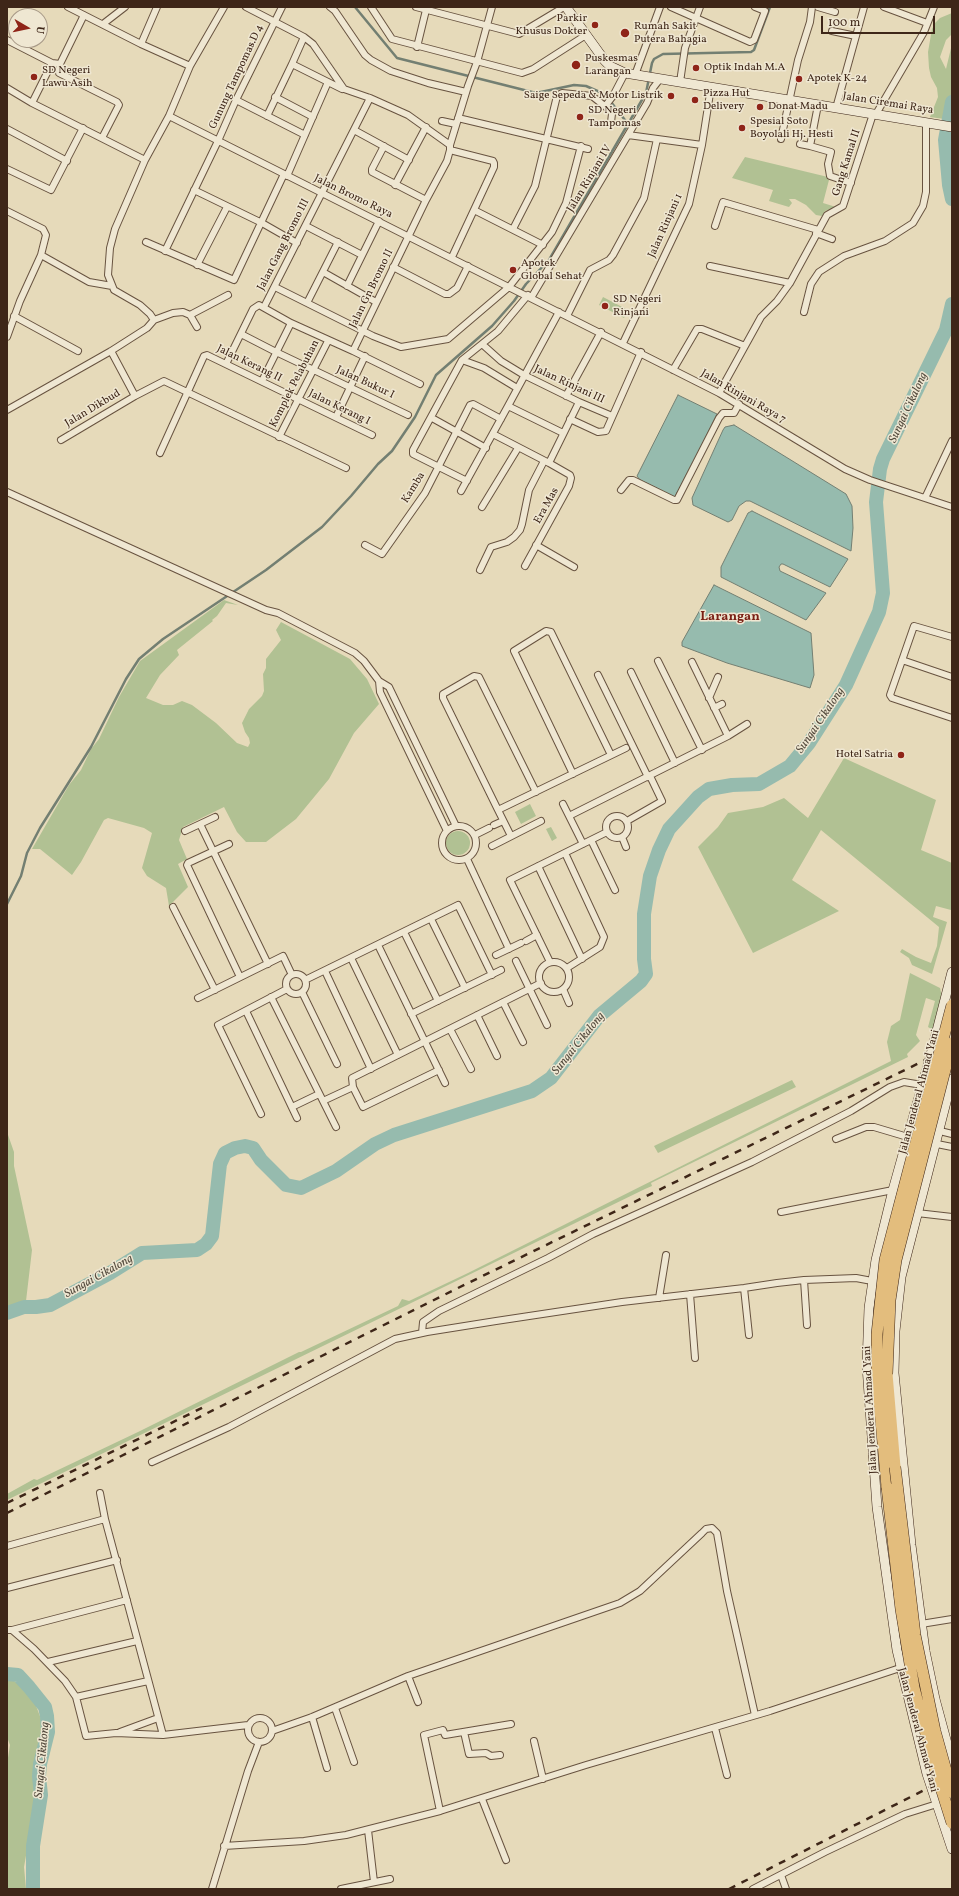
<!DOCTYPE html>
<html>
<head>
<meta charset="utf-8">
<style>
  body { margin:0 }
  #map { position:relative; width:959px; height:1896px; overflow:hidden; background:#e6daba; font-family:Vollkorn,serif }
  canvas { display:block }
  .frame { position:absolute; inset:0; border:8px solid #3e2618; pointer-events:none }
  .north { position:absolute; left:8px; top:8px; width:40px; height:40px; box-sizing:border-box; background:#efe7d2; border:1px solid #a89a88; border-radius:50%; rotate:99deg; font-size:11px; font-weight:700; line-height:16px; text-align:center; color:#3e2618 }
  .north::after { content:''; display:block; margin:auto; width:14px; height:18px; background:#8f2418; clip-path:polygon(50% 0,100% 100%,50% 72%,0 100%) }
  .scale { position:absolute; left:821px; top:16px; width:114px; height:18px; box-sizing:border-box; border:2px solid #3e2618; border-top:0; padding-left:5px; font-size:12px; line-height:14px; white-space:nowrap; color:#3e2618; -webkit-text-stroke:3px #efe7d2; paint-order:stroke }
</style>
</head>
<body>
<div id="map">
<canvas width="959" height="1896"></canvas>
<div class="frame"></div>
<div class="north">U</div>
<div class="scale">100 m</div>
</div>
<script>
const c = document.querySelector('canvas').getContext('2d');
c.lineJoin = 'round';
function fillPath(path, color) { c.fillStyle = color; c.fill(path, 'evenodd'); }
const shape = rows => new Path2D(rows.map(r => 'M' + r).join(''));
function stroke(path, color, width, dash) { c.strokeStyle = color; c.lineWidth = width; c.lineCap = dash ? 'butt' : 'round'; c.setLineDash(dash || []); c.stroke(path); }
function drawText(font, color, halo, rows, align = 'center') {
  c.font = font + ' Vollkorn,serif'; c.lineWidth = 3; c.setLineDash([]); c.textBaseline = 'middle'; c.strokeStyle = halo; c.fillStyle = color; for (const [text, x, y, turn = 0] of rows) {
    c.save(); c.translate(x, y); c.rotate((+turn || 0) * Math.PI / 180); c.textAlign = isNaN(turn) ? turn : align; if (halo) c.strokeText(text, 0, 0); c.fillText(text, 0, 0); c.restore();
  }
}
fillPath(shape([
  [952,13,952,34,946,40,940,57,946,69,952,44,952,90,949,108,944,119,930,117,938,97,937,88,931,77,929,68,928,52,932,29,935,23,940,18],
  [745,157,828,177,829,180,823,203,836,207,825,211,822,216,816,215,806,205,795,199,789,199,792,203,789,207,769,201,773,190,732,178],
  [603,297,628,310,624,318,599,305],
  [224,600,238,605,226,603,217,616,212,620,213,621,177,650,179,655,160,675,146,698,163,705,173,705,182,701,192,705,216,723,237,743,248,747,250,743,249,738,245,732,242,723,249,709,262,696,264,691,263,674,266,668,266,659,281,640,276,630,281,622,350,659,367,679,379,704,354,733,329,779,296,819,266,842,246,842,237,832,224,807,183,827,179,840,187,859,178,864,188,887,169,906,166,888,147,876,142,868,152,833,144,828,108,818,104,820,81,862,72,875,40,849,32,849,69,785,81,770,91,749,99,739,119,697,140,661],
  [844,758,936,800,921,850,952,863,952,906,951,910,936,906,933,917,947,922,932,974,912,965,909,958,900,952,902,949,916,957,931,963,937,946,939,927,821,830,792,880,839,911,753,953,698,847,718,827,728,813,763,807,784,798,808,818],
  [530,804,536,816,521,824,515,812],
  [551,827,557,838,552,841,546,829],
  '446 843a12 12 0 1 1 24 0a12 12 0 1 1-24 0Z',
  [910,973,940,988,942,996,933,1030,928,1027,935,1001,926,998,916,1035,920,1041,907,1054,908,1057,651,1183,652,1186,645,1189,7,1500,7,1494,34,1479,37,1480,138,1432,299,1352,301,1352,398,1306,402,1299,409,1301,468,1273,891,1061,887,1042,891,1026,900,1020],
  [792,1080,796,1087,658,1153,654,1146],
  [7,1132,14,1152,14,1166,32,1250,26,1301,7,1308],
  [7,1676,27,1690,35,1703,44,1727,35,1769,37,1793,24,1867,26,1889,7,1889,7,1764,10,1745,7,1737]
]), '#b1c193');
const water = shape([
  [678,395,717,414,679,493,677,492,676,495,677,496,674,497,640,480,637,476,678,395],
  [734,425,846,494,852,506,853,528,851,551,750,501,746,501,739,506,732,520,728,522,693,505,692,498,723,430,725,427,734,425],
  [752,511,848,559,830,587,783,564,781,564,779,567,780,571,826,593,806,620,721,577,721,567,748,513,752,511],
  [714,585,811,633,814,675,810,688,727,663,682,646,682,642,714,585]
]);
fillPath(water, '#96bbae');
stroke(water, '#737f72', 1);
stroke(shape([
  [355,7,397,58,536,93,574,85,586,86,602,93,611,102,628,124],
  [7,904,21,876,27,853,40,828,91,747,126,679,139,659,163,639,266,570,322,527,351,496,378,464,392,451,415,417,436,375,492,326,514,301,526,284,549,260,646,93,652,63,654,59,663,54,751,52,754,50,770,7]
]), '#737f72', 2.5);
stroke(shape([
  [952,102,945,140,949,185,952,199],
  [7,1313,24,1307,36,1307,50,1305,110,1273,142,1253,197,1250,206,1244,212,1236,220,1164,225,1153,235,1148,245,1146,253,1148,261,1160,286,1185,301,1188,336,1171,375,1144,394,1135,532,1091,551,1078,599,1016,641,981,646,974,644,959,644,914,650,876,659,850,669,829,698,797,709,789,732,785,759,784,790,766,809,743,846,685,879,612,883,593,876,502,880,469,883,459,946,330,952,304],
  [7,1674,18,1675,29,1687,45,1707,47,1716,48,1732,40,1764,39,1776,41,1795,33,1846,33,1889]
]), '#96bbae', 14);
const street = shape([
  [68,7,141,44,190,66],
  [246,7,304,37,313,44,344,89,370,98,408,115,450,145,450,150,447,161,426,200,353,351],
  [330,7,335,11,365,55,371,60,391,71,428,83,466,92],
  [371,7,392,39,522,73,533,69,586,35],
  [416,7,519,34,564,7],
  [671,7,750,42,754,40,765,11,755,7],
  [818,7,835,12],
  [884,7,927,23],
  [84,15,60,64,59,73,117,102,119,105,102,138],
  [103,24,125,7],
  [832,31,856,36],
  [304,37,292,64,342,89],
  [7,40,52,63,60,64],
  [141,44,157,7],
  [417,47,426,10],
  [635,75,660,7],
  [680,82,685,48,700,7],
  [7,88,32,103,145,160],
  [275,97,313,117],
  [236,100,305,135],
  [32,103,52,63],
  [606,105,613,96,625,73],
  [818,105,810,146,831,152,828,164,830,176,851,183],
  [836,108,864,7],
  [876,114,924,32,934,7],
  [169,116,719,393,845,469,870,480,952,507],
  [267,116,292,64],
  [458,118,588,149],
  [442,121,456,124],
  [7,129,67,161],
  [354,130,409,160],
  [628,135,647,103,653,88,660,79],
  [781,139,798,60,810,22,812,7],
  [800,144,810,146],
  [450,145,468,86,477,62,492,7],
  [384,146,372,169,372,172,426,200],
  [450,150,493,161,494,163,494,167,452,257],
  [7,169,51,190,83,128],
  [287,176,328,82],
  [395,185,426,127],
  [194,190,262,223,297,243],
  [474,210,543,245],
  [7,211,43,229,46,235,41,255,20,301,7,337],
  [306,226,362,255],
  [715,226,723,202,818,230],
  [513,229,535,186,557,96,562,93,592,96,611,111,612,114,611,122],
  [816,233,832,239],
  [146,242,234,280,284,174],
  [165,251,218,141,236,100,282,7],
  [41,255,89,282,112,286],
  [197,265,227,207],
  [710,266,790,283],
  [393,267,445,294,449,294,457,288,468,266],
  [323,272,376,302],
  [347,286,379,221],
  [275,287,373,336,401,347,448,339,509,287,552,232,566,203,581,146],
  [531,298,628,135,702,145],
  [307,303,338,242],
  [264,307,370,98],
  [804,312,811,284,819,272,844,256,885,241,913,223,923,206,926,192,926,123],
  [190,315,228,295],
  [14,316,78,351],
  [567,316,590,270,609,260,613,255,644,198,657,139],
  [154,320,150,314,140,305,114,290,108,275,110,248,115,229,145,160,169,116,190,66,224,7],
  [241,334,276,352,408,415],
  [623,343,689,204,702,145,711,87],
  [482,344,501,361,524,375,579,402,612,416],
  [111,351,135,396],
  [462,360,484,368,517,388],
  [226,364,253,309,259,305,291,323,353,351,420,384],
  [673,370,697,329,702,329,745,346],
  [262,381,291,323],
  [719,393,761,317,777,301,790,283,827,215,843,206,873,114],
  [566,396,601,332],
  [508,406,559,312],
  [7,410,111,351,147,328,154,320,173,313,183,312,190,315,197,327],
  [336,417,365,356],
  [432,418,486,448],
  [570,419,598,432,606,431,641,352],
  [493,434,549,463,570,475,571,478,569,486,525,566],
  [279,437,328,341],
  [61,440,135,396,164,381,346,468],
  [160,453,204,356,207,355,372,435],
  [549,463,579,402],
  [467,481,413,454,413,450,462,360,498,331,528,295],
  [621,490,629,480,633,480,674,500,677,500,719,418,723,413,734,413,739,404],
  [461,491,508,406,563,433],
  [7,492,266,610,278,613,355,653,364,661,379,681,380,692,447,831],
  [925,498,952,441],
  [482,507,518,448],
  [365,545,382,554,425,493,470,405,473,404,501,419],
  [536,545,574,567],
  [480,570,491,547,507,542,514,537,520,530,522,524,529,490,544,461],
  [952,637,914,626,890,695,892,698,952,718],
  [902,660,952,677],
  [658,661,702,750],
  [692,662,728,736],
  [631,672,675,763],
  [598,675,648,777],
  [379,681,389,687,456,826],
  [709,698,718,677],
  [714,708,722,704],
  [573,774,514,651,546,631,551,632,611,755],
  [563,804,583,844],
  [498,810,443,698,443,694,474,676,479,677,536,792],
  '606 827a11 11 0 1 1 22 0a11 11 0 1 1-22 0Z',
  [569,816,728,736,747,724],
  [627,821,662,801,650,776],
  [200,824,268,964],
  [494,825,503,821],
  '442 843a17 17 0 1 1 34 0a17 17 0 1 1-34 0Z',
  [185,831,215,817],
  [475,835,489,828],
  [511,836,498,810,626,748],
  [622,837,626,847],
  [591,840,615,890],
  [229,844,188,863,187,865,240,977],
  [492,846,541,821],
  [565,853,604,937,600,947,567,968],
  [467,859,509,949],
  [538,866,582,959],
  [173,907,215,990],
  [431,919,465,988],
  [404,932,438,1001],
  [526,941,537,935],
  [378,945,445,1083],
  [496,955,521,943],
  [351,958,398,1055],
  [516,961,547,1025],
  '539 977a15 15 0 1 1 30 0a15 15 0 1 1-30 0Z',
  [550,962,510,880,607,832],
  [325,971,371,1069],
  '286 984a10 10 0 1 1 20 0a10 10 0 1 1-20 0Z',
  [305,980,458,905,492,975],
  [563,989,569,1003],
  [302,992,337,1064],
  [271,997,336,1127],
  [198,998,283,956,292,975],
  [503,1002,523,1042],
  [246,1011,297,1118],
  [411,1014,501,970],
  [477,1015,497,1056],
  [450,1029,471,1069],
  [353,1087,352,1078,541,983],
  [323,1101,353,1087,363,1107,439,1070],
  [292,1107,319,1094],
  [261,1114,218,1025,287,989],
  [936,1130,952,1134],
  [836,1139,866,1127,874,1127,911,1138],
  [932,1143,952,1147],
  [781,1212,893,1190],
  [917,1213,952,1217],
  [804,1280,807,1325],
  [744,1288,749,1335],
  [690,1294,695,1358],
  [659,1298,666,1255],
  [422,1333,423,1322,439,1311,548,1258,593,1234,752,1162,851,1111,890,1087,904,1082,922,1085],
  [152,1462,229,1427,395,1339,427,1332,496,1321,622,1302,744,1288,777,1283,804,1280,856,1278,872,1281],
  [100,1493,105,1519,163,1735,248,1725],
  [7,1546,105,1519],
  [7,1588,117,1560],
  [921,1624,952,1619],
  [7,1630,12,1630,34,1649,65,1681,76,1697,86,1736,116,1733,163,1735],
  [12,1630,127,1600],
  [48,1662,137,1641],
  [408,1676,418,1702],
  [76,1697,148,1681],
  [335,1708,354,1762],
  [312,1717,327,1768],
  '248 1730a12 12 0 1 1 24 0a12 12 0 1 1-24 0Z',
  [715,1728,727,1775],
  [272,1731,312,1717,408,1676,620,1603,640,1591,702,1533,706,1529,712,1528,717,1533,727,1591,755,1715],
  [120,1732,158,1718],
  [464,1732,469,1754,486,1753,491,1756,500,1755],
  [534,1741,543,1779],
  [482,1799,506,1860],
  [440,1811,424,1735,443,1730,445,1735,511,1724],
  [368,1830,374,1882],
  [224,1846,304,1841,346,1835,440,1811,586,1765,770,1711,900,1668],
  [781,1875,786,1889],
  [212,1889,248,1771,259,1742],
  [341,1889,390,1879],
  [753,1889,825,1852,905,1814,937,1804]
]);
const secondary = shape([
  [566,7,605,61,610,66,625,73,952,127],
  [952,972,930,1058,893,1190,876,1260,869,1308,867,1366,877,1507,897,1650,927,1774,952,1849],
  [952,1079,901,1277,895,1331,894,1373,911,1545,925,1651,935,1699,952,1762]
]);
const highway = shape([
  [887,1374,895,1467],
  [877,1377,887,1487]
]);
stroke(street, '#685340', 8);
stroke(secondary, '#3e2618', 10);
stroke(highway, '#3e2618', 12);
stroke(street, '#efe7d2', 6);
stroke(secondary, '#efe7d2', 9);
stroke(highway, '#e3bd7d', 11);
stroke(shape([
  [7,1503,206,1406],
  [7,1513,458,1288,952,1047],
  [729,1889,952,1776]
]), '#3e2618', 2.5, [7, 7]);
const highwayBridge = shape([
  [887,1374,890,1300,896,1260,952,1043],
  [877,1377,877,1334,885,1260,952,1005],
  [895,1467,915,1635,935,1731,952,1792],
  [887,1487,901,1609,914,1688,936,1772,952,1823]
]);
stroke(highwayBridge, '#3e2618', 12, []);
stroke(highwayBridge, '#e3bd7d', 11);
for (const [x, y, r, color] of [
  [595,25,4,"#8f2418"],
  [625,33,5,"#8f2418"],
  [576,65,5,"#8f2418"],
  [696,68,4,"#8f2418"],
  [34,77,4,"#8f2418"],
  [799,79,4,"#8f2418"],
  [671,96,4,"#8f2418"],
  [695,100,4,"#8f2418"],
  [760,107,4,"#8f2418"],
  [580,117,4,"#8f2418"],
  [742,128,4,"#8f2418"],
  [513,270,4,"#8f2418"],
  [605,306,4,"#8f2418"],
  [901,755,4,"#8f2418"]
]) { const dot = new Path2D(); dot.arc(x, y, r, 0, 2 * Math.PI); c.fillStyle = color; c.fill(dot); stroke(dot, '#efe7d2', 1.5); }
drawText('11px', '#3e2618', '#efe7d2', [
  ["Parkir",587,19,"right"],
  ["Khusus Dokter",587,32,"right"],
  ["Rumah Sakit",634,27],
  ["Putera Bahagia",634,40],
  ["Puskesmas",585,59],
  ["Larangan",585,72],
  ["Optik Indah M.A",704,68],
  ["SD Negeri",42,71],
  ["Lawu Asih",42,84],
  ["Apotek K-24",807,79],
  ["Pizza Hut",703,94],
  ["Delivery",703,107],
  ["Saige Sepeda & Motor Listrik",663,96,"right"],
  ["Donat Madu",768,107],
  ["SD Negeri",588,111],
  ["Tampomas",588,124],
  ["Spesial Soto",750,122],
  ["Boyolali Hj. Hesti",750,135],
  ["Apotek",521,264],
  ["Global Sehat",521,277],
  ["SD Negeri",613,300],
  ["Rinjani",613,313],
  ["Hotel Satria",893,755,"right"]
], 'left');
drawText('11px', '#3e2618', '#efe7d2', [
  ["Gunung Tampomas.D 4",237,77,-65],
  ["Jalan Ciremai Raya",888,104,9],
  ["Gang Kamal II",847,163,-72],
  ["Jalan Rinjani IV",590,179,-59],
  ["Jalan Bromo Raya",353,197,26],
  ["Jalan Rinjani 1",666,226,-66],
  ["Jalan Gang Bromo III",284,245,-63],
  ["Jalan Gn Bromo II",372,289,-64],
  ["Jalan Kerang II",249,364,26],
  ["Jalan Bukur I",365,383,25],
  ["Komplek Pelabuhan",295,384,-63],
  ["Jalan Rinjani III",569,385,25],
  ["Jalan Rinjani Raya 7",743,397,30],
  ["Jalan Kerang I",339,408,26],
  ["Jalan Dikbud",93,409,-31],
  ["Kamba",414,488,-58],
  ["Era Mas",547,506,-61],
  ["Jalan Jenderal Ahmad Yani",920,1092,-75],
  ["Jalan Jenderal Ahmad Yani",871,1410,-93],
  ["Jalan Jenderal Ahmad Yani",917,1730,75]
]);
drawText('italic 12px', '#544b3e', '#efe7d2', [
  ["Sungai Cikalong",909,408,-65],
  ["Sungai Cikalong",821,721,-56],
  ["Sungai Cikalong",579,1044,-51],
  ["Sungai Cikalong",99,1277,-29],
  ["Sungai Cikalong",43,1760,-85]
]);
drawText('bold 13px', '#7a1f14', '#efe7d2', [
  ["Larangan",730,618]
]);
</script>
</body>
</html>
